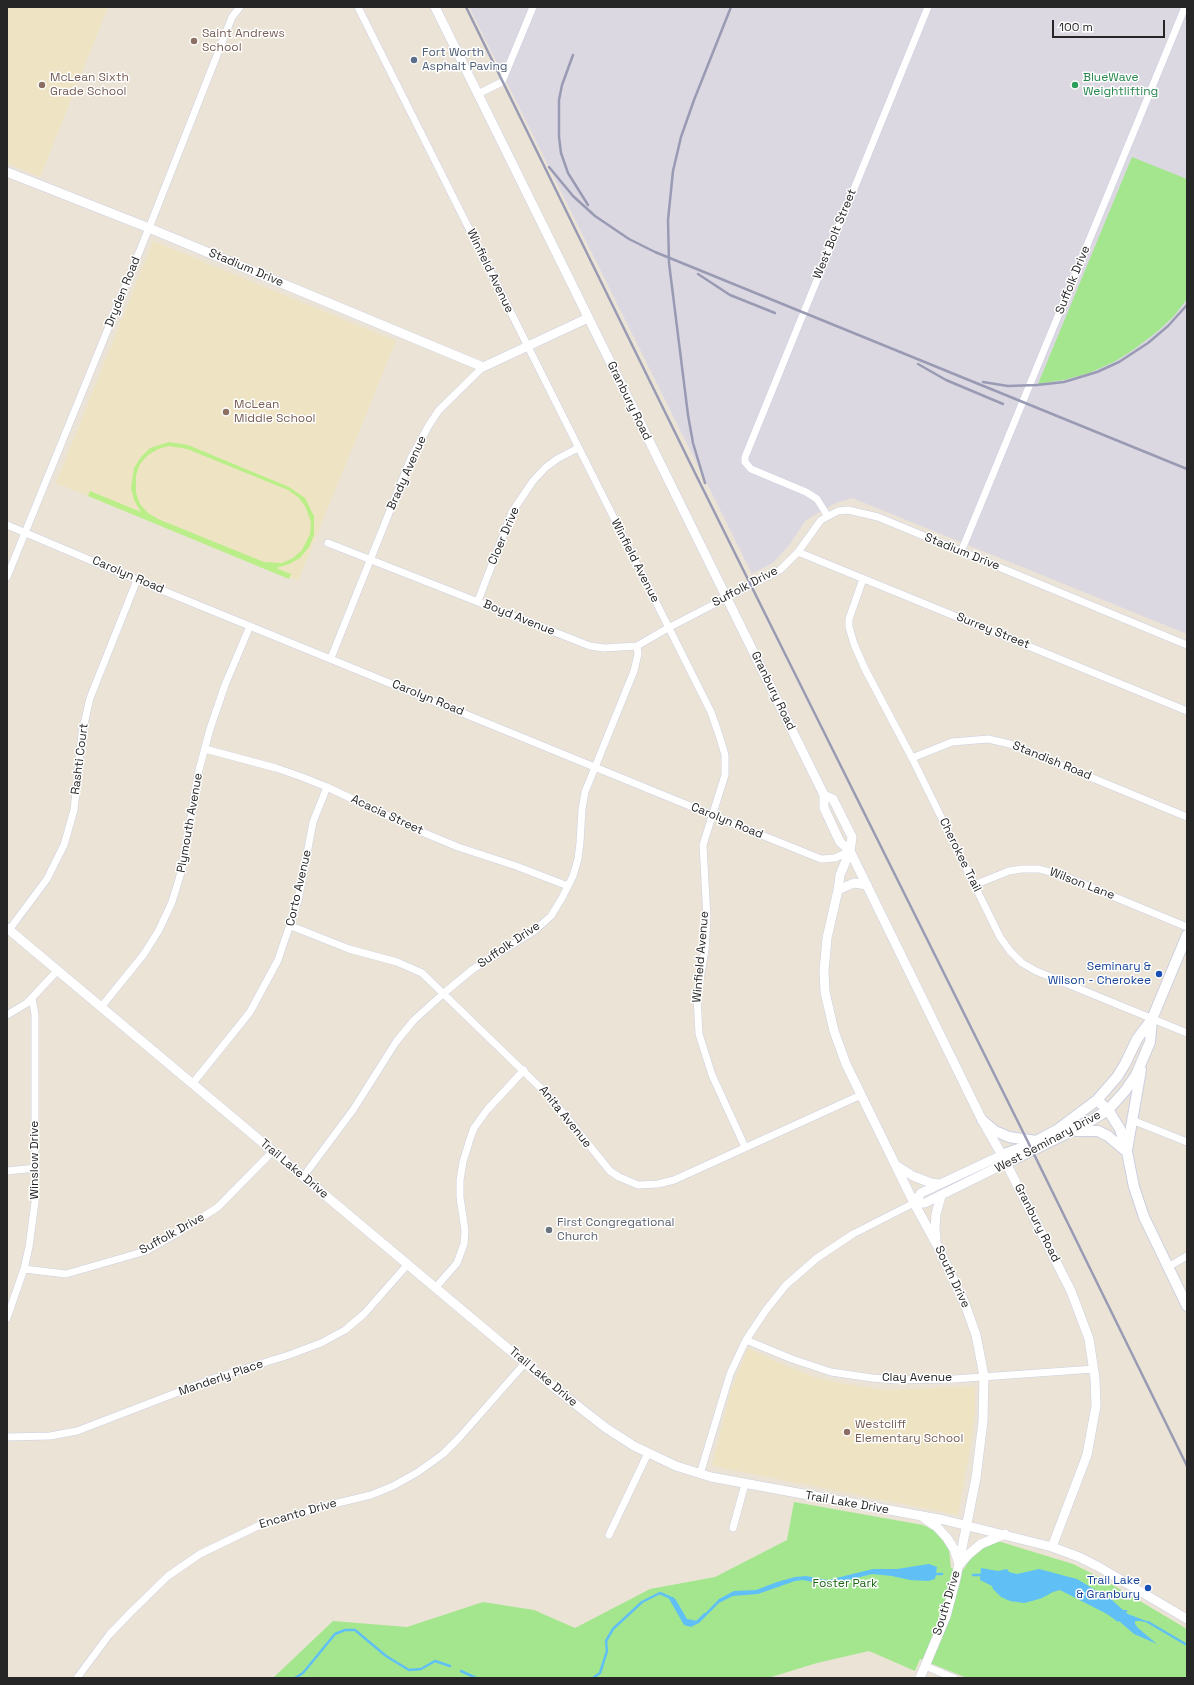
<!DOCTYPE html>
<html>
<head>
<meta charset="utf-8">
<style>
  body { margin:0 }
  #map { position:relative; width:1194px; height:1685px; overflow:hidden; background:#ebe4d6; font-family:"Space Grotesk",sans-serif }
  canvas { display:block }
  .frame { position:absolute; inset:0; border:8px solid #262626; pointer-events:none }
  .scale { position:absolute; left:1052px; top:20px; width:113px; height:18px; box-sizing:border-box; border:2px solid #262626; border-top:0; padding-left:5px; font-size:12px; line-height:14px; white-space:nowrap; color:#262626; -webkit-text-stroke:3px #fff; paint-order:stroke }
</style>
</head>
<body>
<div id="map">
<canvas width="1194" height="1685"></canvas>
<div class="frame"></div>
<div class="scale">100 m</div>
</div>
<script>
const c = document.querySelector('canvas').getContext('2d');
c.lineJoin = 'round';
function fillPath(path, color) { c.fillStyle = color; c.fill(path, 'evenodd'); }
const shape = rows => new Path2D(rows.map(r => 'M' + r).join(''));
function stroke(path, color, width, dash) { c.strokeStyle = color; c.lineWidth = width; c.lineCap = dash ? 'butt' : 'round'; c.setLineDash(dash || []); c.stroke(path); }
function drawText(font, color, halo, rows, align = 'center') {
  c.font = font + ' "Space Grotesk",sans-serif'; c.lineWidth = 3; c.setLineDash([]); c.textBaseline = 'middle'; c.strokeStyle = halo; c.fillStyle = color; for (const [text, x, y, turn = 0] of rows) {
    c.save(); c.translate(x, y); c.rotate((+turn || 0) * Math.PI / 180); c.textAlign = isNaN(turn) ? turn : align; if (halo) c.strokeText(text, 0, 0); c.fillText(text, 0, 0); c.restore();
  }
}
fillPath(shape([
  [469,7,1187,7,1187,634,852,498,836,503,806,520,790,544,774,562,752,574]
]), '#dcd8e2');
fillPath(shape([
  [7,7,108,7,40,177,7,163],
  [153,241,396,341,298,581,56,483],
  [748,1348,779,1363,814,1377,846,1384,884,1390,975,1386,975,1414,970,1449,958,1515,712,1466,731,1390]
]), '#eee4c3');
fillPath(shape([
  [1132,157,1187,179,1187,299,1174,316,1158,331,1133,350,1114,362,1089,373,1064,380,1038,384],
  [794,1502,923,1525,933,1530,942,1538,949,1550,951,1568,964,1569,969,1560,982,1548,996,1542,1001,1542,1073,1564,1101,1578,1187,1629,1187,1678,967,1678,920,1659,915,1671,869,1651,817,1663,768,1678,273,1678,333,1621,407,1627,483,1602,534,1610,575,1628,650,1589,715,1577,787,1540]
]), '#a3e68e');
fillPath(shape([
  [169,442,188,445,289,487,305,498,314,516,314,535,309,547,300,558,289,564,276,568,291,574,289,579,88,496,90,491,141,512,134,500,131,488,134,468,141,457,150,448],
  [169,446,187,449,288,490,298,497,305,506,311,522,310,534,302,550,293,558,282,563,264,562,158,519,148,513,140,504,136,493,136,475,140,464,148,455,158,449]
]), '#b9ee88');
fillPath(shape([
  [929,1564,937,1567,935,1579,928,1581,910,1580,892,1576,872,1574,829,1585,803,1580,795,1581,758,1594,733,1596,719,1603,699,1623,691,1627,684,1625,668,1597,673,1597,676,1600,687,1619,698,1621,719,1599,734,1591,756,1590,777,1582,795,1577,806,1576,828,1580,873,1569,897,1569],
  [981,1568,998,1571,1007,1569,1009,1572,1017,1574,1039,1569,1077,1579,1112,1600,1123,1610,1128,1610,1126,1612,1128,1614,1149,1622,1149,1623,1140,1621,1135,1621,1135,1624,1138,1628,1157,1644,1134,1634,1119,1621,1118,1622,1107,1614,1060,1590,1053,1592,1042,1598,1032,1601,1024,1603,1010,1601,1001,1597,993,1589,992,1586,980,1580]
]), '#60c0f6');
stroke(shape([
  [932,1574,942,1574],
  [973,1575,982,1575],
  [697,1622,705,1614],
  [1148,1622,1187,1645],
  [461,1671,476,1678],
  [295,1678,303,1673,335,1634,345,1630,355,1630,386,1656,409,1670,421,1669,435,1661,450,1666],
  [593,1678,600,1673,607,1651,606,1641,613,1629,642,1602,660,1593,671,1598]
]), '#60c0f6', 2.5);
const minor = shape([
  [358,7,711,712,720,738,725,755,725,775,703,845,707,918,705,950,697,997,699,1034,712,1075,745,1147],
  [478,94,502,82,533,7],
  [827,515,817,499,806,492,751,469,745,462,745,457,928,7],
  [7,525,137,580,712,815,821,859,835,858,850,851],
  [328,543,590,646,604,648,637,646,668,628,780,570,798,552,821,520,838,511,848,510,878,517,1187,645],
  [798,552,1187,711],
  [961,552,1185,7],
  [7,577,149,228,232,17,240,7],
  [863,579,849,619,849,627,854,644,865,669,912,758,1000,937,1010,951,1022,963,1036,971,1187,1033],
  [478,601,512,512,533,481,545,468,557,459,578,448],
  [331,658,411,458,429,425,439,410,483,367],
  [205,749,276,768,302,777,327,787,422,832,458,847,516,866,568,886],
  [912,758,952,742,988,739,1010,744,1187,817],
  [974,885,1009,871,1022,869,1039,869,1064,876,1187,927],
  [291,926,349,949,397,962,422,973,550,1097,610,1171,619,1177,638,1185,658,1184,674,1180,861,1095],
  [9,930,47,879,64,845,74,810,82,733,90,698,137,580],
  [102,1006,144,954,159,930,172,902,182,869,199,770,210,729,225,685,250,626],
  [7,1015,27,1003,58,970],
  [193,1083,250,1012,278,960,298,901,313,822,327,787],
  [1132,1120,1187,1142],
  [7,1171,36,1168],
  [303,1177,353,1110,396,1042,414,1020,444,993,473,969,534,931,551,916,562,898,573,876,578,859,580,843,582,809,585,792,634,671,638,654,637,646],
  [1168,1267,1187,1256],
  [24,1269,66,1274,146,1251,176,1234,218,1207,273,1151],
  [436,1287,457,1263,464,1244,465,1231,460,1197,460,1180,463,1162,470,1139,474,1128,487,1110,524,1070],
  [7,1318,24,1269,29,1247,35,1202,35,1015,32,998],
  [746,1340,792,1359,831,1372,872,1378,895,1380,954,1379,1094,1369],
  [7,1437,50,1436,77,1431,215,1378,289,1355,321,1343,345,1330,364,1314,408,1264],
  [700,1474,730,1374,746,1340,766,1310,786,1285,817,1258,853,1234,914,1203],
  [733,1528,745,1484],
  [609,1535,648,1453],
  [925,1666,954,1678],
  [77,1678,109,1635,130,1613,168,1576,200,1554,260,1525,325,1506,371,1495,393,1486,418,1472,443,1454,459,1438,525,1363]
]);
const tertiary = shape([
  [435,7,824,795,824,808,840,842,850,851,982,1120,1002,1155,1071,1291,1089,1339,1095,1379,1096,1406,1087,1455,1052,1547],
  [7,172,149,228,483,367,588,318],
  [824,795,833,799,852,837,850,851,840,875,838,890,827,938,824,971,825,992,834,1031,846,1064,914,1203,937,1245,965,1304,976,1335,984,1376,983,1421,976,1478,956,1578,946,1616,920,1678],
  [838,890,854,883,867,885],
  [7,928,556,1389,606,1428,634,1446,676,1466,711,1477,944,1520,1052,1547,1079,1557,1099,1567,1187,1619],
  [897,1166,913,1176,931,1183,940,1184],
  [914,1203,921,1193,1002,1155],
  [914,1203,925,1203,1006,1163],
  [936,1239,935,1229,936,1214,941,1196],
  [924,1518,937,1527,947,1538,954,1549,959,1564],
  [960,1564,969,1554,981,1544,1005,1534]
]);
const secondary = shape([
  [1097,1100,1108,1110,1120,1129,1127,1152,1134,1187,1144,1217,1187,1306],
  [982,1120,995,1131,1009,1137,1036,1141],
  [1076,1131,1098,1131,1108,1136,1127,1152],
  [1127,1150,1141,1070],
  [1002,1155,1029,1145,1057,1130,1097,1100,1117,1077,1125,1064,1137,1039,1152,1019,1187,935],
  [1006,1163,1084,1125,1108,1110,1125,1091,1136,1075,1150,1042,1152,1019]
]);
stroke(minor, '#cccee1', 8);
stroke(tertiary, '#cccee1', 10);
stroke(secondary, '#cccee1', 12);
stroke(minor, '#fff', 7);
stroke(tertiary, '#fff', 9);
stroke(secondary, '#fff', 10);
stroke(shape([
  [466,7,694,471,1027,1140,1187,1466],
  [573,55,562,85,559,100,559,137,561,153,568,173,588,205],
  [549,167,573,196,595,216,629,239,655,252,1187,469],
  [698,274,730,295,775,313],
  [918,364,946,380,1003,404],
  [983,382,1008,386,1037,385,1064,382,1097,372,1119,362,1148,343,1168,326,1187,305],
  [705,483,693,443,688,415,669,263,668,220,673,171,681,137,694,100,731,7]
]), '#999ab3', 2.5);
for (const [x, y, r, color] of [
  [194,41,4,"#8d6e63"],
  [414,60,4,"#5c6f8a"],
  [42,85,4,"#8d6e63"],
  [1075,85,4,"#2e9e5b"],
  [226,412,4,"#8d6e63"],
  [1159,974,4,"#1a4fb4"],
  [549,1230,4,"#6b7280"],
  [847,1432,4,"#8d6e63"],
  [1148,1588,4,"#1a4fb4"]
]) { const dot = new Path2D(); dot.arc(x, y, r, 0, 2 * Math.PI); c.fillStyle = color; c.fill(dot); stroke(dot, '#fff', 1.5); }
drawText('12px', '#785e54', '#fff', [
  ["Saint Andrews",202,34],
  ["School",202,48],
  ["McLean Sixth",50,78],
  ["Grade School",50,92],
  ["McLean",234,405],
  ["Middle School",234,419],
  ["Westcliff",855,1425],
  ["Elementary School",855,1439]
], 'left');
drawText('12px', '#4e5e75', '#fff', [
  ["Fort Worth",422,53],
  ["Asphalt Paving",422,67]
], 'left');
drawText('12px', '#27864d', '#fff', [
  ["BlueWave",1083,78],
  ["Weightlifting",1083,92]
], 'left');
drawText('12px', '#262626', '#fff', [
  ["West Bolt Street",835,234,-68],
  ["Stadium Drive",246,268,23],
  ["Winfield Avenue",490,271,64],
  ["Suffolk Drive",1073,280,-68],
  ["Dryden Road",123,292,-68],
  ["Granbury Road",629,401,64],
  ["Brady Avenue",407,473,-66],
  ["Cloer Drive",504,536,-67],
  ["Stadium Drive",962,552,22],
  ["Winfield Avenue",635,561,63],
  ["Carolyn Road",128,575,23],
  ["Suffolk Drive",745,587,-28],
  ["Boyd Avenue",519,618,22],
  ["Surrey Street",993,631,22],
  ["Granbury Road",773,691,64],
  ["Carolyn Road",428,698,22],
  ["Rashti Court",80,759,-83],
  ["Standish Road",1052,761,22],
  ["Acacia Street",387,815,25],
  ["Carolyn Road",727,821,22],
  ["Plymouth Avenue",190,823,-80],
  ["Cherokee Trail",960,855,64],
  ["Wilson Lane",1082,884,21],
  ["Corto Avenue",299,888,-77],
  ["Suffolk Drive",509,945,-34],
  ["Winfield Avenue",701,957,-85],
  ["Anita Avenue",565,1117,51],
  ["West Seminary Drive",1048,1142,-28],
  ["Winslow Drive",35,1160,-90],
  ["Trail Lake Drive",294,1169,40],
  ["Granbury Road",1037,1223,63],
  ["Suffolk Drive",172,1234,-29],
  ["South Drive",952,1277,65],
  ["Trail Lake Drive",543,1377,40],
  ["Manderly Place",221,1378,-19],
  ["Clay Avenue",917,1378],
  ["Trail Lake Drive",847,1503,10],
  ["Encanto Drive",298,1514,-16],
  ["South Drive",947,1603,-73]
]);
drawText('12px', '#164399', '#fff', [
  ["Seminary &",1151,967],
  ["Wilson - Cherokee",1151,981],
  ["Trail Lake",1140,1581],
  ["& Granbury",1140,1595]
], 'right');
drawText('12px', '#5b616d', '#fff', [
  ["First Congregational",557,1223],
  ["Church",557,1237]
], 'left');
drawText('12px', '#1d6614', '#fff', [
  ["Foster Park",845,1584]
]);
</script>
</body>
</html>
